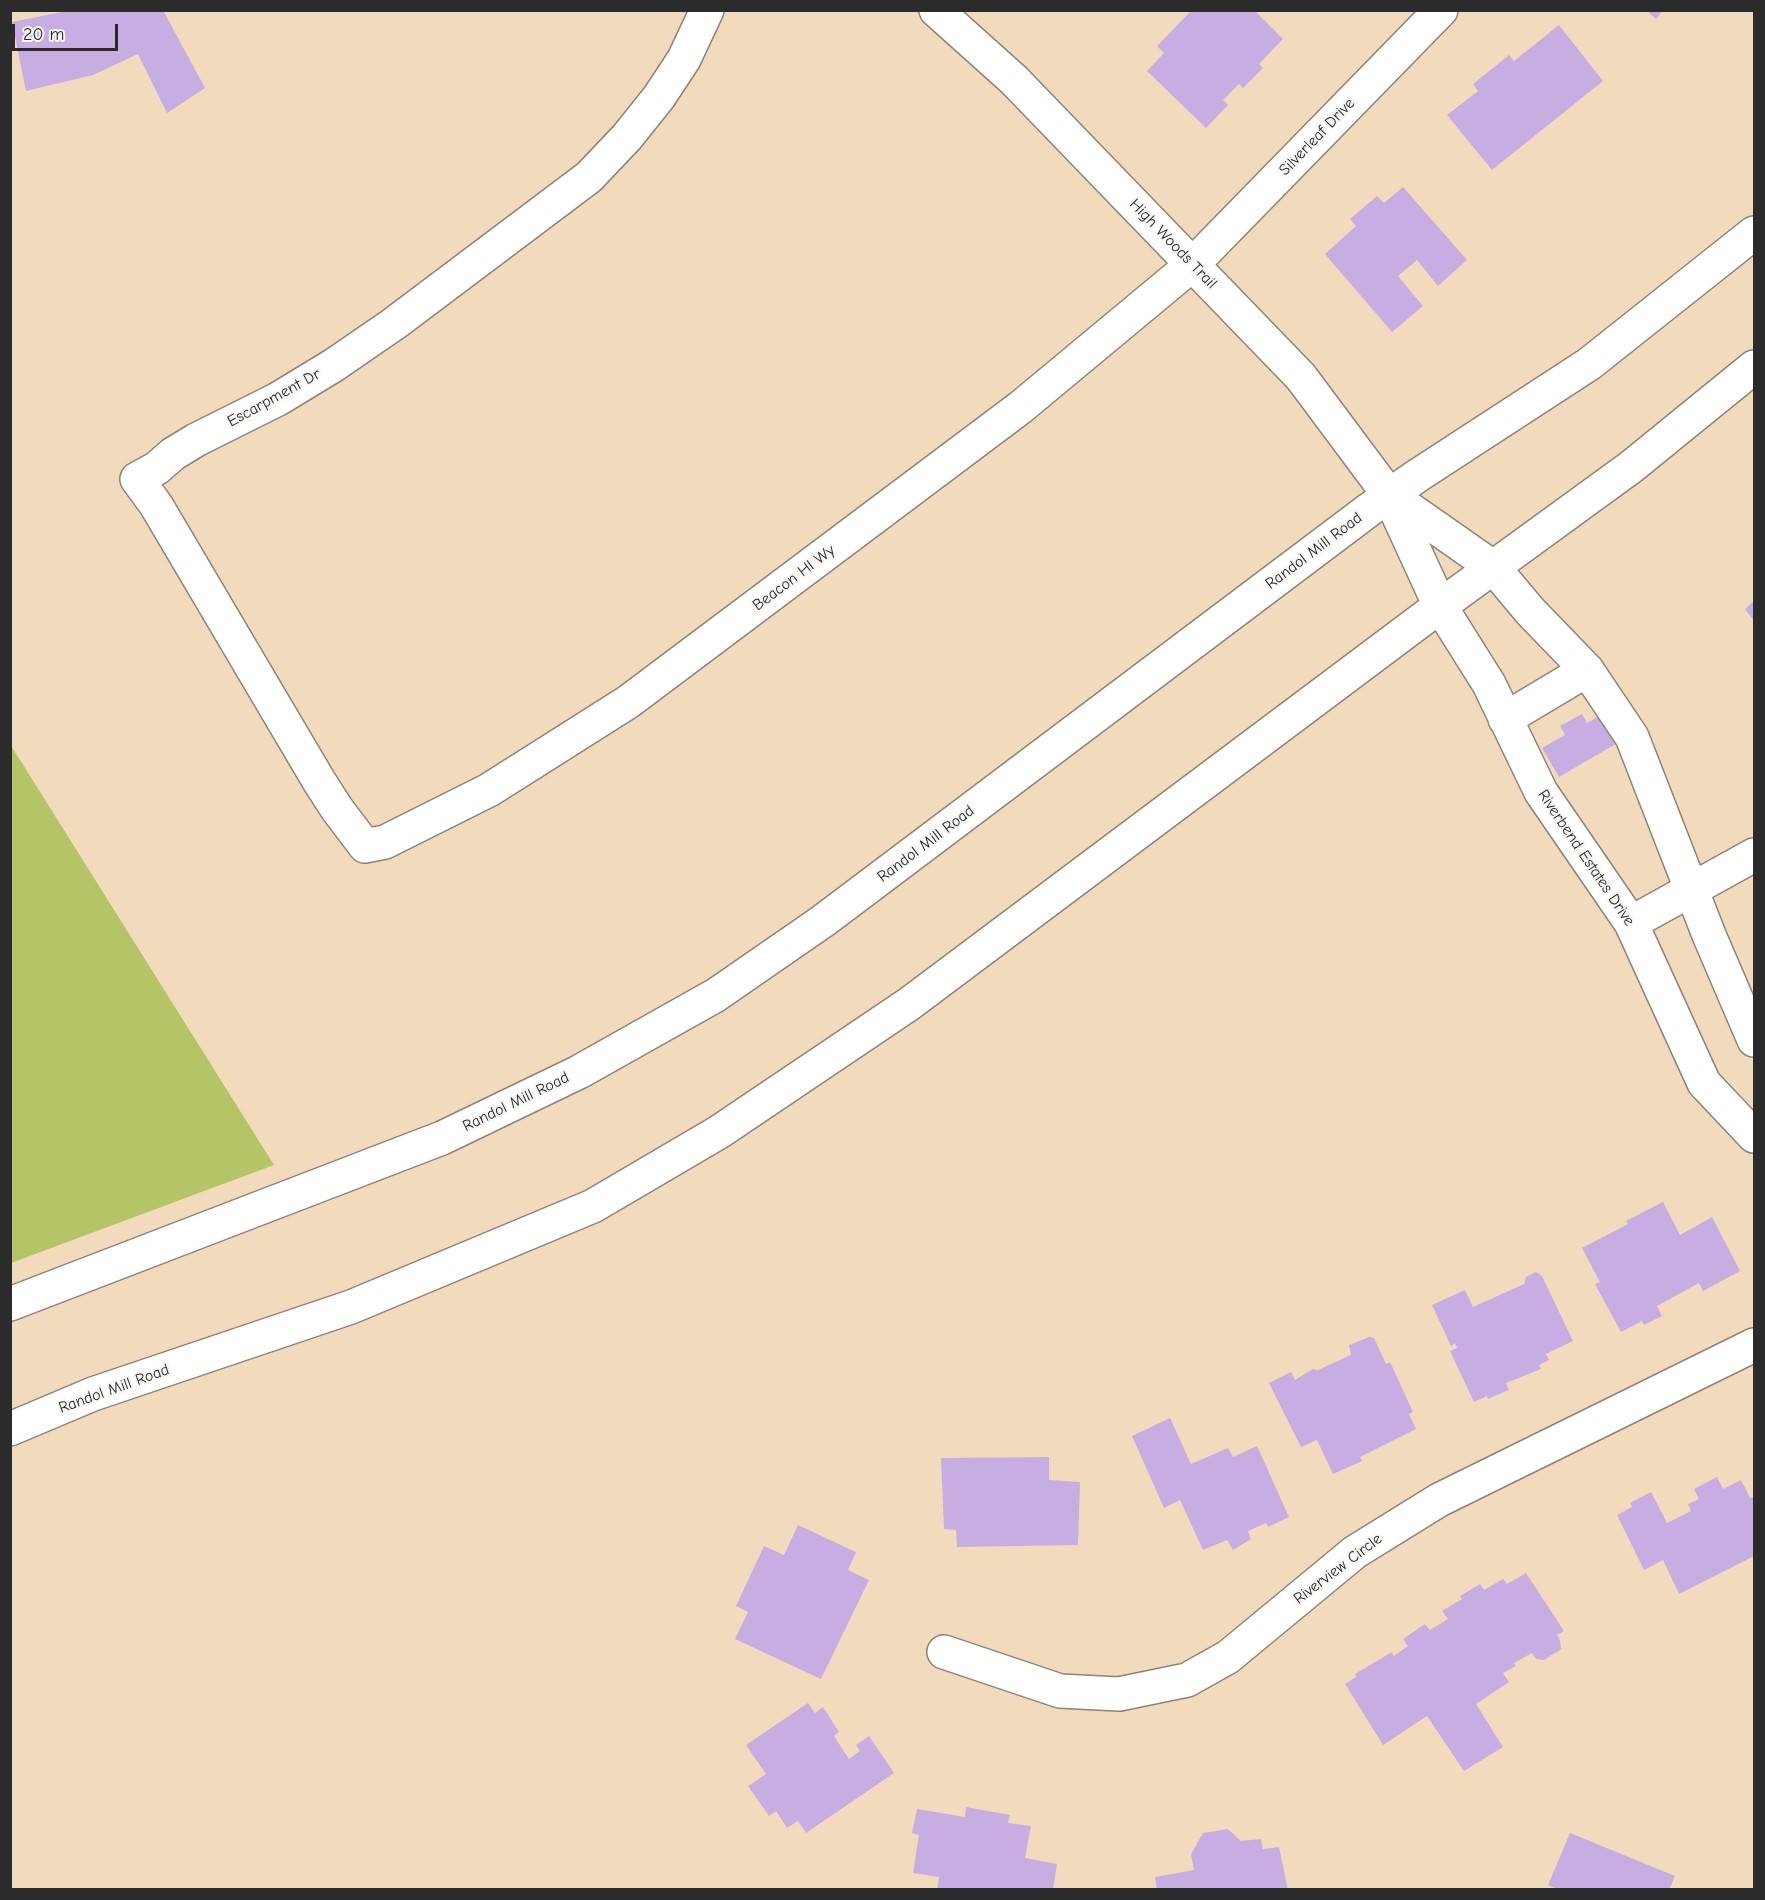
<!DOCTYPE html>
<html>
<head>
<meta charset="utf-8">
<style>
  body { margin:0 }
  #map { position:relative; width:1765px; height:1900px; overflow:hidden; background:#f2dbbc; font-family:"Comic Neue",sans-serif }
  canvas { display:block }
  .frame { position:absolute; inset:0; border:12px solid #2b2b2b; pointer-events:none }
  .scale { position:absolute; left:12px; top:24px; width:106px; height:27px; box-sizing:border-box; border:3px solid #2b2b2b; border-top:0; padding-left:8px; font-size:18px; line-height:21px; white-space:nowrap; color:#2b2b2b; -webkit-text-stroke:4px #f6f6f2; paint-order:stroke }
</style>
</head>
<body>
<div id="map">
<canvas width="1765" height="1900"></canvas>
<div class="frame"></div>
<div class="scale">20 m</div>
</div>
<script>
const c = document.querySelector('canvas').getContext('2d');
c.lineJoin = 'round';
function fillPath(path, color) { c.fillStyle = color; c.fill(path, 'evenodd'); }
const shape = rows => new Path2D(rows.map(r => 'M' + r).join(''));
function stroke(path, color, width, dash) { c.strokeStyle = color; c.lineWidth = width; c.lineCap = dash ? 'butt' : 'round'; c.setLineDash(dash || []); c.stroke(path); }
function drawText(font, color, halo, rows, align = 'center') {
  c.font = font + ' "Comic Neue",sans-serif'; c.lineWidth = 4.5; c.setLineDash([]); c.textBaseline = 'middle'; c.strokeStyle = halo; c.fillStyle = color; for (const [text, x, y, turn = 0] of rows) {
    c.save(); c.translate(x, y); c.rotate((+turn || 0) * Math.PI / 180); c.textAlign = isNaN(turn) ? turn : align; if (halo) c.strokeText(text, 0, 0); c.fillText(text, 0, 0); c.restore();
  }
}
fillPath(shape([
  [10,744,274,1165,11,1263,10,1263]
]), '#b5c467');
fillPath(shape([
  [72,10,163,10,205,88,167,113,138,54,93,75,26,91,12,22],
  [1192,10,1254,10,1283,39,1259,64,1263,68,1243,88,1239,84,1223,100,1228,105,1206,128,1147,71,1164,53,1157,46],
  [1646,10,1663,10,1656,19],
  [1559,25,1603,81,1492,170,1447,115,1478,91,1473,84,1509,55,1514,61],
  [1403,187,1467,260,1438,286,1417,260,1398,276,1423,306,1392,332,1325,254,1356,226,1350,219,1377,196,1384,203],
  [1754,601,1754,621,1745,609],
  [1609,710,1626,738,1559,777,1542,748,1565,735,1560,726,1582,714,1587,723],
  [1663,1202,1680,1235,1712,1217,1740,1271,1703,1291,1699,1283,1657,1306,1662,1316,1644,1325,1642,1321,1621,1332,1595,1284,1600,1282,1582,1248,1628,1224,1626,1221],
  [1536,1272,1542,1276,1573,1341,1546,1354,1549,1360,1539,1365,1541,1369,1506,1383,1509,1390,1488,1399,1487,1396,1474,1402,1450,1351,1457,1348,1455,1343,1451,1346,1432,1305,1465,1290,1473,1307,1524,1284,1526,1277],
  [1369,1337,1374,1338,1386,1364,1390,1362,1413,1412,1409,1414,1416,1429,1360,1457,1362,1461,1333,1474,1317,1440,1301,1447,1269,1383,1291,1372,1295,1380,1313,1369,1318,1370,1351,1355,1349,1345],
  [1170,1418,1191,1464,1228,1448,1233,1457,1257,1446,1289,1517,1268,1527,1266,1523,1248,1531,1251,1539,1233,1550,1227,1540,1203,1550,1180,1500,1164,1508,1132,1436],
  [1049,1457,1049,1480,1080,1482,1078,1545,957,1547,956,1530,944,1529,941,1458],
  [1717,1477,1723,1489,1741,1480,1750,1498,1753,1497,1754,1500,1754,1556,1679,1594,1663,1560,1644,1570,1617,1515,1632,1507,1630,1503,1651,1492,1667,1523,1691,1511,1688,1504,1699,1499,1694,1489],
  [798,1525,856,1552,848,1570,869,1580,821,1679,735,1639,748,1612,736,1606,764,1546,784,1555],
  [1526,1573,1564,1631,1557,1635,1560,1640,1561,1649,1544,1660,1536,1659,1532,1653,1514,1663,1516,1666,1503,1673,1509,1682,1476,1704,1503,1747,1464,1771,1427,1716,1383,1745,1345,1684,1356,1677,1355,1674,1392,1652,1394,1656,1408,1646,1403,1639,1425,1624,1430,1630,1448,1619,1442,1611,1462,1599,1460,1596,1480,1584,1484,1590,1503,1579,1507,1584],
  [808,1703,815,1713,823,1707,839,1732,834,1736,849,1759,860,1751,856,1745,869,1736,894,1773,806,1833,798,1821,787,1828,776,1811,769,1816,748,1786,766,1774,746,1745],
  [966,1807,1010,1815,1008,1823,1031,1826,1025,1858,1057,1864,1053,1890,937,1890,939,1877,913,1873,919,1835,912,1833,917,1809,965,1817],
  [1228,1829,1241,1841,1261,1839,1263,1849,1279,1847,1288,1890,1157,1890,1155,1877,1194,1870,1191,1854,1203,1833],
  [1570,1833,1675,1876,1669,1890,1559,1890,1548,1885]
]), '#c8ade2');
const street = shape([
  [707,10,684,59,659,97,627,137,589,177,395,323,334,365,278,399,196,440,173,454,157,468,137,479,156,505,319,781,337,809,365,846,385,842,489,790,628,702,1021,407,1193,264,1441,10],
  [1494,568,1530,611,1587,670,1632,737,1709,935,1754,1040],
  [1440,606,1489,684,1541,792,1631,923,1704,1083,1754,1136],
  [1505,719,1587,670],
  [1631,923,1754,855],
  [944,1652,1060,1691,1119,1694,1187,1680,1228,1657,1355,1552,1439,1500,1754,1345]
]);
const secondary = shape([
  [936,10,1014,80,1301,377,1389,495,1440,606],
  [1391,496,1494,568],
  [10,1304,442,1138,579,1072,716,995,823,921,1370,509,1417,476,1589,364,1754,233],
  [10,1429,93,1394,351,1307,593,1206,719,1132,909,1004,1440,606,1631,467,1754,367]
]);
stroke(street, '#8e8374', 36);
stroke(secondary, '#8e8374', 36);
stroke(street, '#fff', 33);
stroke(secondary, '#fff', 33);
drawText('16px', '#2b2b2b', '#f6f6f2', [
  ["Silverleaf Drive",1317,137,-46],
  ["High Woods Trail",1173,244,46],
  ["Escarpment Dr",274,398,-29],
  ["Randol Mill Road",1314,551,-37],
  ["Beacon Hl Wy",794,578,-37],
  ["Randol Mill Road",926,844,-37],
  ["Riverbend Estates Drive",1586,858,56],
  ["Randol Mill Road",516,1102,-26],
  ["Randol Mill Road",114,1389,-20],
  ["Riverview Circle",1338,1569,-37]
]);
</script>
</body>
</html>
